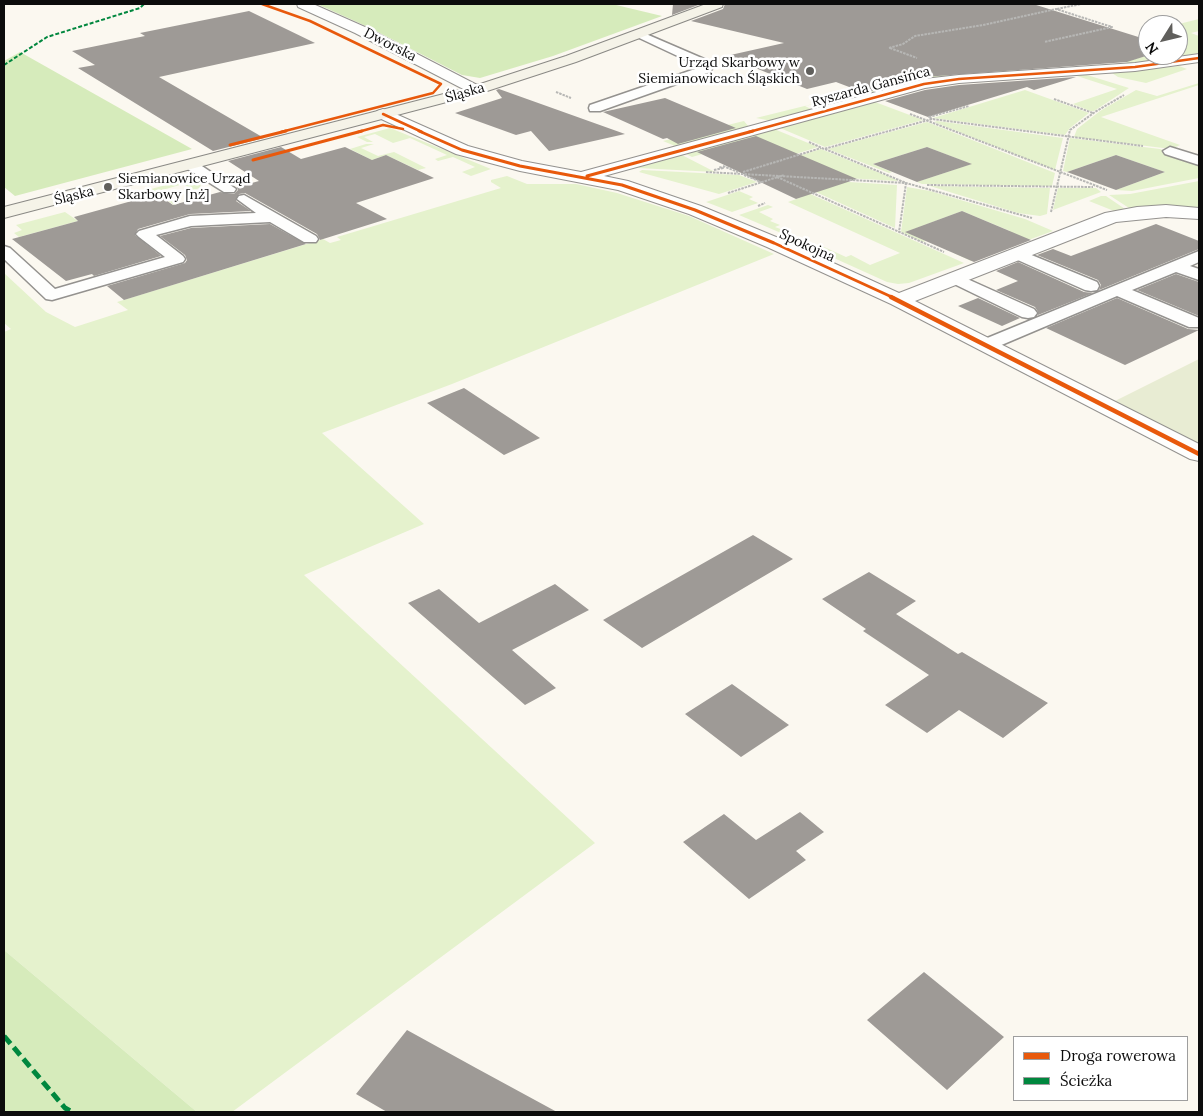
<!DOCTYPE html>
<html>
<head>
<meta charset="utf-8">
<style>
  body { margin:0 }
  #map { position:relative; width:1203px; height:1116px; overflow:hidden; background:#fbf8f0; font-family:Lora,serif }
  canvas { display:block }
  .frame { position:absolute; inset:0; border:5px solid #0c0c0c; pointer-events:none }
  .legend { position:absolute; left:1013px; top:1036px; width:175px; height:65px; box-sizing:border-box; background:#fff; border:1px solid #9e9e9e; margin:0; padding:6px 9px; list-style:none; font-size:15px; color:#0c0c0c }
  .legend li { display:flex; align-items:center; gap:10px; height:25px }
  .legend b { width:25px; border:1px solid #9e9e9e }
  .north { position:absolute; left:1138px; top:15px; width:50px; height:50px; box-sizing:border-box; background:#fff; border:1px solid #9e9e9e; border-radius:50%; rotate:234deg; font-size:14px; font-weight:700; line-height:20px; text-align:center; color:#0c0c0c }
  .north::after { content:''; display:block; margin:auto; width:18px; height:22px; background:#605f5c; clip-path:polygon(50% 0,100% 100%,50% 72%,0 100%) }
</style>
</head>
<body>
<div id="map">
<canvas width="1203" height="1116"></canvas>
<div class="frame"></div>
<ul class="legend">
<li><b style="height:6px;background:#e8590c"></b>Droga rowerowa</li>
<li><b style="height:6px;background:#00873e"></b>Ścieżka</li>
</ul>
<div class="north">N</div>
</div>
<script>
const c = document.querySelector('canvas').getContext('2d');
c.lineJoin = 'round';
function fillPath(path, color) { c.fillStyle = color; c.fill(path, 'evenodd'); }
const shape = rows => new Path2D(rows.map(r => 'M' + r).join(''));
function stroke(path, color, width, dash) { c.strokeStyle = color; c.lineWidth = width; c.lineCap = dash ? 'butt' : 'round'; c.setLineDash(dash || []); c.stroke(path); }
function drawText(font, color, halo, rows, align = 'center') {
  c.font = font + ' Lora,serif'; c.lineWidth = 5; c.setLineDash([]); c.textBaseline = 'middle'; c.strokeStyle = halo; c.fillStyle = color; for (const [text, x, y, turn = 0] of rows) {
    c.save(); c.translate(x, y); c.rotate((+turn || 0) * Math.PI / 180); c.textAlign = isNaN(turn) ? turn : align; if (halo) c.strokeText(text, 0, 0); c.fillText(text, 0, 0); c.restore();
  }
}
fillPath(shape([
  [1199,19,1199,31,1191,33,1199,36,1199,53,1130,64,1125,62,1149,55,1178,55,1178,25,1175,25],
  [1179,66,1187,69,1146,83,1118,77,1112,73],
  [950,70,951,75,869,95,863,93,805,106,813,110,772,121,756,118,744,121,749,127,675,146,663,141],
  [1074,75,1087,75,1129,88,1094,111,1090,111,1073,104,1117,89],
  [1199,83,1199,85,1101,117,1180,145,1171,149,1074,137,1077,129,1100,111,1136,90,1157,96],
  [1025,90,1089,113,1070,128,1065,135,933,118],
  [875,102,923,120,825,147,780,128],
  [937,121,1063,138,1055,170,934,122],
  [927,122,1055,173,1052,186,922,184,917,182,971,164,927,147,873,164,892,172,889,173,828,149],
  [390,128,452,153,491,169,471,176,462,172,475,167,453,157,438,161,435,159,447,155,410,138,393,143,375,134,364,137,373,142,367,142,357,137],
  [774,129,818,147,796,154,758,138,692,157,684,153],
  [1070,138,1160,149,1199,164,1199,178,1132,191,1116,190,1165,172,1116,155,1067,172,1063,171],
  [366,144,374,144,361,148,378,156,394,152,426,168,418,170,386,155,372,160,350,149],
  [821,149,897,180,897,181,746,172],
  [680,154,715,172,638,168,637,168],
  [642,170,739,175,757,182,719,194,639,172],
  [507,176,527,184,576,184,617,193,689,216,774,254,452,384,322,433,424,524,304,575,595,843,232,1112,197,1112,4,950,4,332,11,329,4,323,4,273,46,312,75,327,128,310,117,302,323,239,330,243,341,240,337,237,501,188,491,182,491,180],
  [192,178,201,183,200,188,193,190,183,184,159,191,179,204,177,207,151,189],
  [785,178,897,185,895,228],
  [777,179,866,219,964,263,909,283,898,284,887,282,814,249,822,246,846,257,851,255,870,265,900,253,788,202,802,197],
  [1199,181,1199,209,1129,208,1109,195,1130,194],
  [930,186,1050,188,1047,214,1040,216,1018,213],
  [907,187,930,191,1025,219,1053,231,971,261,954,253,1010,231,962,211,906,232,926,241,923,242,901,232],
  [1058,188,1096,188,1101,192,1053,210],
  [739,191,753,197,749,199,758,203,732,212,706,202],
  [1101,196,1106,196,1125,209,1114,211,1089,201],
  [768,205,773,207,759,212,773,219,770,221,780,225,775,227,794,234,788,236,739,215],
  [65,212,78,221,19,237,14,233,22,230,16,225]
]), '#e5f2cd');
fillPath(shape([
  [317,4,612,4,662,16,553,56,480,78,462,75,368,27],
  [20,52,192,149,15,196,4,187,4,61],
  [4,950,197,1112,4,1112]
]), '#d6ebbb');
fillPath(shape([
  [1199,359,1199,445,1113,402]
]), '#e8ecd3');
fillPath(shape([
  [673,4,701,4,672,15],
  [725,4,1033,4,1148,40,1149,55,1127,62,924,77,865,93,836,82,807,89,726,56,784,43,691,21,723,9],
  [249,11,315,43,159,77,264,138,213,151,78,68,95,65,72,51,145,36,140,33],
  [1076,77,1034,90,1027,87,928,117,885,101,925,90,959,85],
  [499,89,625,134,549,151,531,131,516,135,455,113,502,98,496,90],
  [665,98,736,128,678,144,667,138,663,139,603,112],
  [756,136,857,179,796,199,697,152],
  [281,147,301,159,345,147,372,160,386,155,434,178,356,203,387,219,320,240,317,234,245,193,239,194,236,201,251,211,190,214,138,229,135,235,161,256,94,276,92,274,66,281,12,239,78,221,74,217,157,194,173,205,220,192,234,194,238,190,237,187,259,181,228,161],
  [927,147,972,164,917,182,873,164],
  [1116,155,1165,172,1116,190,1067,172],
  [962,211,1031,240,974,262,905,232],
  [270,224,306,244,124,300,107,286,185,263,187,260,185,255,160,236,191,228],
  [1156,224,1199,241,1199,249,1099,290,1101,285,1098,280,1037,255,1053,249,1071,256],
  [1018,262,1084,292,1093,293,1038,315,1038,312,1035,307,996,290,1018,281,996,271],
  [1176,274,1199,282,1199,316,1137,290],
  [978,298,1020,318,1002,326,958,306],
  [1117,298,1188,329,1199,330,1125,365,1046,328],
  [464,388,540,438,504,455,427,403],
  [753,535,793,559,642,648,603,620],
  [869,572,916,601,896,614,958,654,962,652,1048,703,1003,738,959,710,927,733,885,705,929,675,863,631,866,629,822,599],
  [555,584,589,610,512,650,556,688,525,705,408,603,439,589,479,623],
  [732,684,789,725,741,757,685,714],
  [800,812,824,832,796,851,806,860,749,899,683,842,724,814,756,840],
  [924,972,1004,1037,947,1090,867,1020],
  [407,1030,476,1068,557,1112,387,1112,356,1094]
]), '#9e9a96');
const lane = shape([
  [639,31,711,62,712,69,710,72,600,111,590,111,589,108,590,105,701,67,635,36,633,34,635,32,639,31],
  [1170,147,1199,156,1199,165,1165,154,1163,151,1170,147],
  [191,161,196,162,236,189,234,192,224,192,186,168,184,165,191,161],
  [244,195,316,236,318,239,316,242,304,242,270,222,191,226,156,235,183,256,185,259,183,262,52,300,46,299,4,259,4,246,10,248,55,289,165,257,139,237,136,234,139,231,190,216,256,213,237,199,239,196,244,195],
  [1017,249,1097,282,1099,286,1097,290,1091,291,1085,290,1011,257,1009,254,1011,251,1017,249],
  [1199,251,1199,262,1190,266,1199,269,1199,280,1176,272,1132,290,1199,318,1199,327,1189,327,1117,296,992,349,986,350,980,349,977,345,980,341,1199,251],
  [954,273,1034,309,1037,313,1034,317,1028,318,1022,317,948,281,946,278,948,275,954,273]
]);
const street = shape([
  [297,4,313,4,365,27,481,87,484,90,481,93,476,95,471,93,355,33,298,7,297,4],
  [1199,54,1199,62,1135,71,959,83,925,88,604,176,628,181,701,206,781,239,899,293,1105,213,1137,207,1166,205,1199,208,1199,219,1166,217,1116,222,915,301,1199,444,1199,461,1190,459,891,304,767,247,689,214,618,190,520,171,456,154,377,117,375,114,377,111,383,109,389,111,468,146,522,161,581,172,924,79,959,75,1135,63,1199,54]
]);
const secondary = shape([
  [706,4,723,4,722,7,576,62,481,93,4,218,4,207,471,87,566,56,706,4]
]);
stroke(lane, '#94928f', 3);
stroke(street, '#94928f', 2);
stroke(secondary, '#8a8985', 2);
stroke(shape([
  [1057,9,1081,4],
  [889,48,903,44,915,36,983,25,1056,9,1112,27,1044,42],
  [890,48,917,58],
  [556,92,571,98],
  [1054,99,1093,113],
  [910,114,1107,190],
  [932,119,929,117,969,106],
  [809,142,824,149,932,119,1143,146],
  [825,149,906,183,899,232],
  [723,166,738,172],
  [714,170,723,168,719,167],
  [706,172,906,183,1032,218],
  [743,172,821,148],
  [744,175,761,182],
  [777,177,944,252],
  [927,185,1093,187],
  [728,193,784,175],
  [758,206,765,203],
  [1051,212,1070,130,1095,112,1124,95]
]), '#b7b7b5', 2, [2.5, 1]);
fillPath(lane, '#fefefd');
fillPath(street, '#fefefd');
fillPath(secondary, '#f5f3e8');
stroke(shape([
  [4,65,47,37,140,8,144,4]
]), '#00873e', 2, [4, 2]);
stroke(shape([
  [4,1036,65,1108,72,1112]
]), '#00873e', 5, [10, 5]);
stroke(shape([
  [262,4,310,21,441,84,433,93,281,132],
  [383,114,422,132],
  [358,132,383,125,403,129],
  [749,132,924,84,959,79,1135,67,1199,58]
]), '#e8590c', 2.5);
stroke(shape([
  [419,131,462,150,520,166,622,185,695,210,774,243,894,298],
  [230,145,286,131],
  [253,160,362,131],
  [587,176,753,131]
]), '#e8590c', 3);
stroke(shape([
  [891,297,1199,454]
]), '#e8590c', 4.5);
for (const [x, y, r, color] of [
  [810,71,5,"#605f5c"],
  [108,187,5,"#605f5c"]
]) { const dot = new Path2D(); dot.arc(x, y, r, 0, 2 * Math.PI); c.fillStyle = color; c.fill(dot); stroke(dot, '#fff', 2); }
drawText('14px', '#0c0c0c', '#fff', [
  ["Dworska",390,45,27],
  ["Ryszarda Gansińca",871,87,-15],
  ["Śląska",465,93,-16],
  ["Śląska",74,196,-14],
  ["Spokojna",807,246,25]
]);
drawText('14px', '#0c0c0c', '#fff', [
  ["Urząd Skarbowy w",800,63],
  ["Siemianowicach Śląskich",800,79],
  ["Siemianowice Urząd",118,179,"left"],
  ["Skarbowy [nż]",118,195,"left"]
], 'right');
</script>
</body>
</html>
